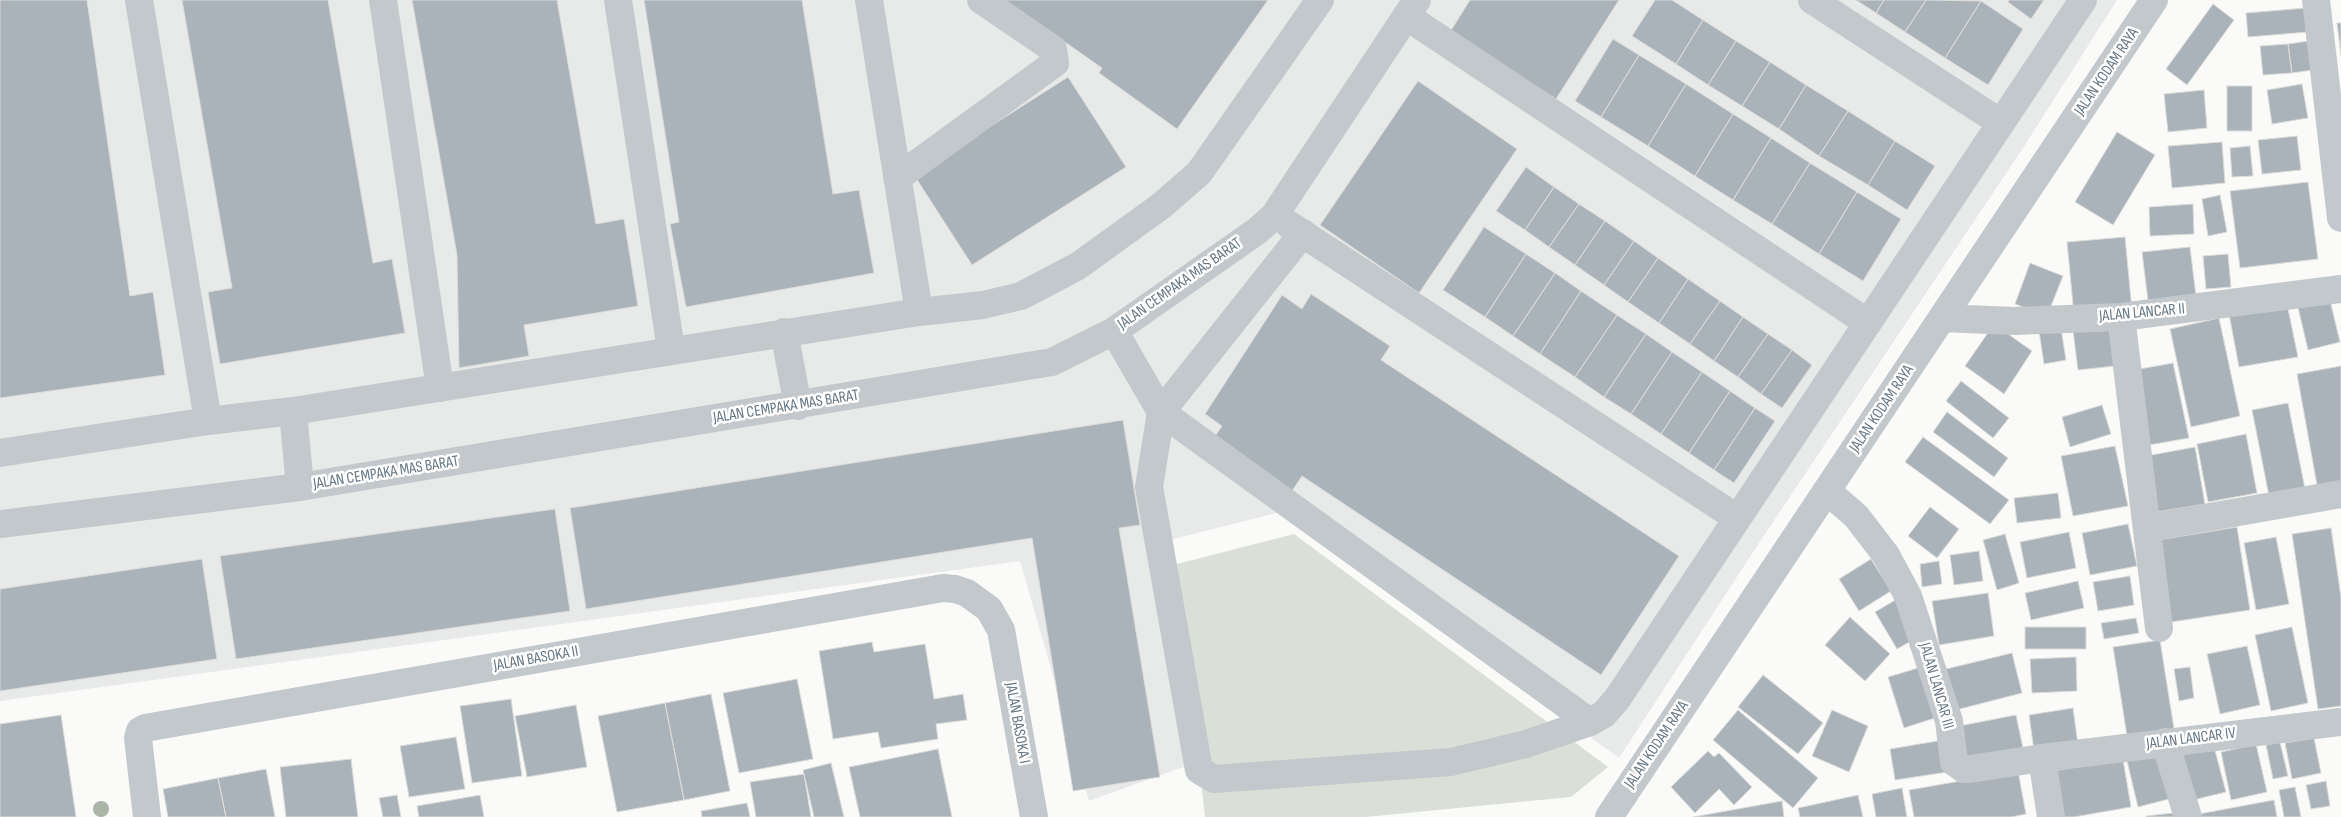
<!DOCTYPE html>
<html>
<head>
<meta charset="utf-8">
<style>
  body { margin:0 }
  canvas { display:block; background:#fafaf8 }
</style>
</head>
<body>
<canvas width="2341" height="817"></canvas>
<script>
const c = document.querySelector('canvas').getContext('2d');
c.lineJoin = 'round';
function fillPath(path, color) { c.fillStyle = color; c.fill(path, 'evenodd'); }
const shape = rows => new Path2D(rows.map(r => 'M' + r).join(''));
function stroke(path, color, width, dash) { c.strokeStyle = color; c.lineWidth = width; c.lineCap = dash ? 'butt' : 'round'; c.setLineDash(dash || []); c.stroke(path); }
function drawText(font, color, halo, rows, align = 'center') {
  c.font = font + ' "Sofia Sans Condensed",sans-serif'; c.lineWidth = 5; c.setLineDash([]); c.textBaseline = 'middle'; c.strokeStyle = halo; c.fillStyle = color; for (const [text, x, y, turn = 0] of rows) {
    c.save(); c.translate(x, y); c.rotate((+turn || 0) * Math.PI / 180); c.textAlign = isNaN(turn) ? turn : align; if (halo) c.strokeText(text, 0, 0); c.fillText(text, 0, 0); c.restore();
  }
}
fillPath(shape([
  [0,0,2117,0,2023,148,1759,543,1619,758,1280,512,1162,542,1194,763,1089,801,1020,561,0,701]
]), '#e8e9e9');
fillPath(shape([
  [1294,534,1608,767,1571,797,1365,817,1205,817,1177,564]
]), '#dadfd7');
const building = shape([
  [0,0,87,0,130,296,153,292,165,375,0,398,0,0],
  [182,0,328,0,373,263,392,259,405,333,220,364,208,292,232,288,182,0],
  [412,0,557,0,596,224,624,219,638,306,524,325,529,356,459,368,457,255,412,0],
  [644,0,802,0,833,194,859,190,874,273,686,307,670,224,679,222,644,0],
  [1005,0,1268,0,1177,129,1099,73,1102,68,1005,0],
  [1470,0,1619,0,1556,99,1450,32,1470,0],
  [1655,0,1672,0,1703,20,1676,64,1632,36,1655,0],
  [1856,0,1884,0,1876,13,1856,0],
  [1884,0,1926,0,1905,32,1876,13,1884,0],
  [1926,0,1981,1,1945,58,1905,32,1926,0],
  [2009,0,2044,0,2031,19,2008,2,2009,0],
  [1981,1,2023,29,1988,85,1945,58,1981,1],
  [2213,4,2234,20,2187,85,2166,69,2213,4],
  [2306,8,2308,32,2248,37,2246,13,2306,8],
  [1703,20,1736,41,1708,85,1676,64,1703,20],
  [2337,23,2341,23,2341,56,2337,23],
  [1613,39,1639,55,1601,117,1575,101,1613,39],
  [1736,41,1770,62,1742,106,1708,85,1736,41],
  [2309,41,2313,70,2292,73,2288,44,2309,41],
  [2288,44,2292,73,2263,75,2260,46,2288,44],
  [1639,55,1686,84,1648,146,1601,117,1639,55],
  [1770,62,1806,85,1779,129,1742,106,1770,62],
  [1068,77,1126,167,972,265,914,175,1068,77],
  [1418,81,1517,149,1419,293,1320,225,1418,81],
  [1686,84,1733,114,1695,176,1648,146,1686,84],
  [2302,84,2308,118,2272,124,2267,90,2302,84],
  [1806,85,1848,111,1819,156,1779,129,1806,85],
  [2227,86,2252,86,2252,131,2227,131,2227,86],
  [2204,90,2207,128,2168,132,2164,94,2204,90],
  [1848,111,1895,141,1868,185,1819,156,1848,111],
  [1733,114,1771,138,1733,200,1695,176,1733,114],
  [2117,132,2155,155,2113,225,2075,202,2117,132],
  [2297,136,2301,170,2262,174,2258,140,2297,136],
  [1771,138,1810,163,1772,224,1733,200,1771,138],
  [1895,141,1935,166,1907,210,1868,185,1895,141],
  [2222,142,2225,183,2172,188,2168,146,2222,142],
  [2250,146,2253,176,2232,177,2230,148,2250,146],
  [1810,163,1857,192,1819,254,1772,224,1810,163],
  [1526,167,1554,187,1525,230,1496,211,1526,167],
  [2308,182,2318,259,2240,268,2230,191,2308,182],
  [1554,187,1579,204,1549,247,1525,230,1554,187],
  [1857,192,1901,219,1863,281,1819,254,1857,192],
  [2220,195,2227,232,2208,236,2202,199,2220,195],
  [1579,204,1605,221,1575,265,1549,247,1579,204],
  [2193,204,2194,234,2150,236,2149,207,2193,204],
  [1605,221,1634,241,1604,285,1575,265,1605,221],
  [1484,227,1526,254,1485,317,1443,290,1484,227],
  [2125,237,2132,310,2074,315,2067,242,2125,237],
  [1634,241,1658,258,1628,302,1604,285,1634,241],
  [2190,247,2197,304,2149,309,2142,252,2190,247],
  [1526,254,1555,273,1513,336,1485,317,1526,254],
  [2228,254,2231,287,2206,289,2203,256,2228,254],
  [1658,258,1688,279,1659,323,1628,302,1658,258],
  [2030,263,2063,276,2047,316,2015,304,2030,263],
  [1555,273,1581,291,1540,354,1513,336,1555,273],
  [1688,279,1720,301,1690,344,1659,323,1688,279],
  [1581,291,1617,315,1575,377,1540,354,1581,291],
  [1311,294,1390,346,1381,360,1679,556,1601,675,1302,476,1290,494,1211,442,1222,426,1205,414,1282,295,1302,309,1311,294],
  [2329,296,2340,342,2308,350,2297,303,2329,296],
  [1720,301,1743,317,1714,361,1690,344,1720,301],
  [2287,304,2298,357,2239,367,2229,314,2287,304],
  [1617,315,1646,334,1604,397,1575,377,1617,315],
  [1743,317,1768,334,1738,377,1714,361,1743,317],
  [2219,318,2240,416,2191,427,2170,329,2219,318],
  [2109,319,2115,366,2078,370,2072,323,2109,319],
  [2060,322,2066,360,2044,364,2038,325,2060,322],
  [1994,324,2032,351,2004,394,1965,366,1994,324],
  [1646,334,1672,352,1631,414,1604,397,1646,334],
  [1768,334,1792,350,1761,394,1738,377,1768,334],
  [1792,350,1812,365,1782,408,1761,394,1792,350],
  [1672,352,1702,372,1661,434,1631,414,1672,352],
  [2173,363,2189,438,2143,446,2134,370,2173,363],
  [2341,366,2341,487,2318,491,2297,374,2341,366],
  [1702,372,1730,391,1689,453,1661,434,1702,372],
  [1961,381,2009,418,1993,438,1946,401,1961,381],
  [1730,391,1755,408,1714,470,1689,453,1730,391],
  [2288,403,2305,489,2269,496,2252,410,2288,403],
  [2102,405,2111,434,2070,447,2062,417,2102,405],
  [1755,408,1775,421,1734,483,1714,470,1755,408],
  [1947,412,2008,458,1994,477,1933,432,1947,412],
  [1123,420,1140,525,1119,528,1160,777,1073,791,1032,538,586,609,570,508,1123,420],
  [2246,434,2257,493,2208,502,2197,444,2246,434],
  [1923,437,2009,500,1990,524,1905,462,1923,437],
  [2115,446,2128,506,2073,516,2061,456,2115,446],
  [2195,447,2205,504,2151,513,2141,457,2195,447],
  [2058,493,2061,518,2017,523,2014,498,2058,493],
  [1930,507,1959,529,1937,558,1908,536,1930,507],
  [555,509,570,611,236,659,220,556,555,509],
  [2128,524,2137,566,2090,575,2082,533,2128,524],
  [2237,527,2250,610,2165,623,2152,541,2237,527],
  [2331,528,2341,597,2341,706,2318,709,2292,534,2331,528],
  [2069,532,2076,568,2027,578,2020,542,2069,532],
  [2005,534,2019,583,1997,590,1983,540,2005,534],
  [2276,537,2289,604,2256,610,2244,543,2276,537],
  [1979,551,1983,581,1954,585,1950,555,1979,551],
  [202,559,217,659,0,691,0,589,202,559],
  [1871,559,1891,591,1859,611,1839,579,1871,559],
  [1939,561,1942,584,1922,587,1920,564,1939,561],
  [2130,576,2134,605,2098,611,2093,582,2130,576],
  [2078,581,2084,608,2031,620,2025,593,2078,581],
  [1988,593,1994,636,1939,645,1932,601,1988,593],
  [1897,599,1920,636,1897,649,1875,612,1897,599],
  [1850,617,1890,654,1865,681,1825,645,1850,617],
  [2136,618,2139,633,2104,639,2101,623,2136,618],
  [2025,627,2086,627,2086,649,2025,649,2025,627],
  [2292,627,2308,703,2271,711,2255,635,2292,627],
  [2160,640,2174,729,2127,736,2113,647,2160,640],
  [872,642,874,652,925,644,934,699,963,694,967,720,936,724,938,739,881,748,878,732,833,739,819,651,872,642],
  [2247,646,2260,705,2220,714,2207,654,2247,646],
  [2012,653,2022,693,1952,711,1942,670,2012,653],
  [2076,657,2077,691,2032,693,2030,659,2076,657],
  [1928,665,1944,715,1904,728,1888,677,1928,665],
  [2190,667,2194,698,2179,701,2174,669,2190,667],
  [1763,675,1823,723,1798,754,1738,707,1763,675],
  [797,679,813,759,739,773,723,693,797,679],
  [711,694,730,791,684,800,665,703,711,694],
  [511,699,522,776,472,783,460,706,511,699],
  [665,703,684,800,617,812,598,716,665,703],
  [576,705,587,767,527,777,515,716,576,705],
  [2073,708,2079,752,2035,758,2029,715,2073,708],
  [1738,710,1818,778,1793,808,1713,740,1738,710],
  [1832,710,1868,726,1849,772,1812,756,1832,710],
  [61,715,76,817,0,817,0,724,61,715],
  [2016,715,2024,753,1961,765,1954,727,2016,715],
  [456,737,465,789,409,797,400,746,456,737],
  [2314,738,2321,773,2292,779,2285,743,2314,738],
  [1943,740,1948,772,1895,780,1890,749,1943,740],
  [2280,742,2288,776,2273,779,2266,745,2280,742],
  [2213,743,2226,792,2193,800,2180,751,2213,743],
  [2256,744,2267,792,2231,800,2221,752,2256,744],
  [938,749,952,817,860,817,849,767,938,749],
  [1708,751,1714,757,1719,753,1752,787,1734,805,1719,789,1695,813,1671,787,1708,751],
  [2162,753,2173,798,2138,807,2127,761,2162,753],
  [351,759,358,817,286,817,280,767,351,759],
  [2123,759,2131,807,2074,817,2061,817,2053,771,2123,759],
  [831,763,844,817,814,817,803,770,831,763],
  [266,769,275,817,226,817,218,778,266,769],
  [2018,771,2026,814,2011,817,1914,817,1909,790,2018,771],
  [804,774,811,817,756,817,750,782,804,774],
  [218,778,226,817,168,817,163,789,218,778],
  [2326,781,2330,806,2311,809,2306,785,2326,781],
  [2295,787,2301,817,2284,817,2279,790,2295,787],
  [1902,788,1907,817,1876,817,1872,794,1902,788],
  [397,795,401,817,383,817,379,798,397,795],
  [480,795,484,817,419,817,417,806,480,795],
  [1858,795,1863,817,1800,817,1798,808,1858,795],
  [2274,800,2277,817,2200,817,2199,814,2274,800],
  [1782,801,1784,817,1693,817,1782,801],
  [747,803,750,817,702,817,701,811,747,803],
  [2182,812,2183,817,2146,817,2146,816,2182,812]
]);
fillPath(building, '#aab3b9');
stroke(building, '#dcdcda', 1);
stroke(shape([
  [139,0,208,421],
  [383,0,440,388],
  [618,0,671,350],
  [869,0,919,312],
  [1812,0,2001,123],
  [2316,0,2341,218],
  [1406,16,1868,323],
  [897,178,1055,63,1053,49,981,0],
  [1288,224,1737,518],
  [1303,233,1161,412,1149,487,1199,770,1214,779,1451,762,1526,744,1590,722],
  [2121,317,2159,628],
  [1942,318,2014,321,2121,317,2341,289],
  [1114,331,1161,412,1590,722,1604,714,1617,699,2083,0],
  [784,332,798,406],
  [293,411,300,487],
  [0,453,208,421,293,411,919,312,983,305,1021,296,1078,266,1161,206,1199,173,1320,0],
  [1827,491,1856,516,1886,555,1908,596,1949,721,1954,762,1964,769,1970,769,2042,758,2051,817],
  [0,524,300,487,1052,362,1114,331,1257,231,1274,216,1417,0],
  [2147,528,2341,494],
  [2165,742,2188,817],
  [2042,758,2341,722],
  [147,817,138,738,140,731,145,728,943,588,955,589,967,593,989,609,1001,630,1034,817],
  [1609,817,2154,0]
]), '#c3c8cc', 28);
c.fillStyle = '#aab4a7';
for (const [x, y] of [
  [101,809]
]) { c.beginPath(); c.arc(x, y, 8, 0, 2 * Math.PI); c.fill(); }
drawText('16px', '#657683', '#fff', [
  ["JALAN KODAM RAYA",2107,72,-56],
  ["JALAN CEMPAKA MAS BARAT",1180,284,-35],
  ["JALAN LANCAR II",2142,313,-5],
  ["JALAN CEMPAKA MAS BARAT",786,407,-9],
  ["JALAN KODAM RAYA",1882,409,-56],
  ["JALAN CEMPAKA MAS BARAT",386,473,-9],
  ["JALAN BASOKA II",536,659,-10],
  ["JALAN LANCAR III",1936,686,74],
  ["JALAN BASOKA I",1017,723,80],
  ["JALAN LANCAR IV",2191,739,-7],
  ["JALAN KODAM RAYA",1657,745,-56]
]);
</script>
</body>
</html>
